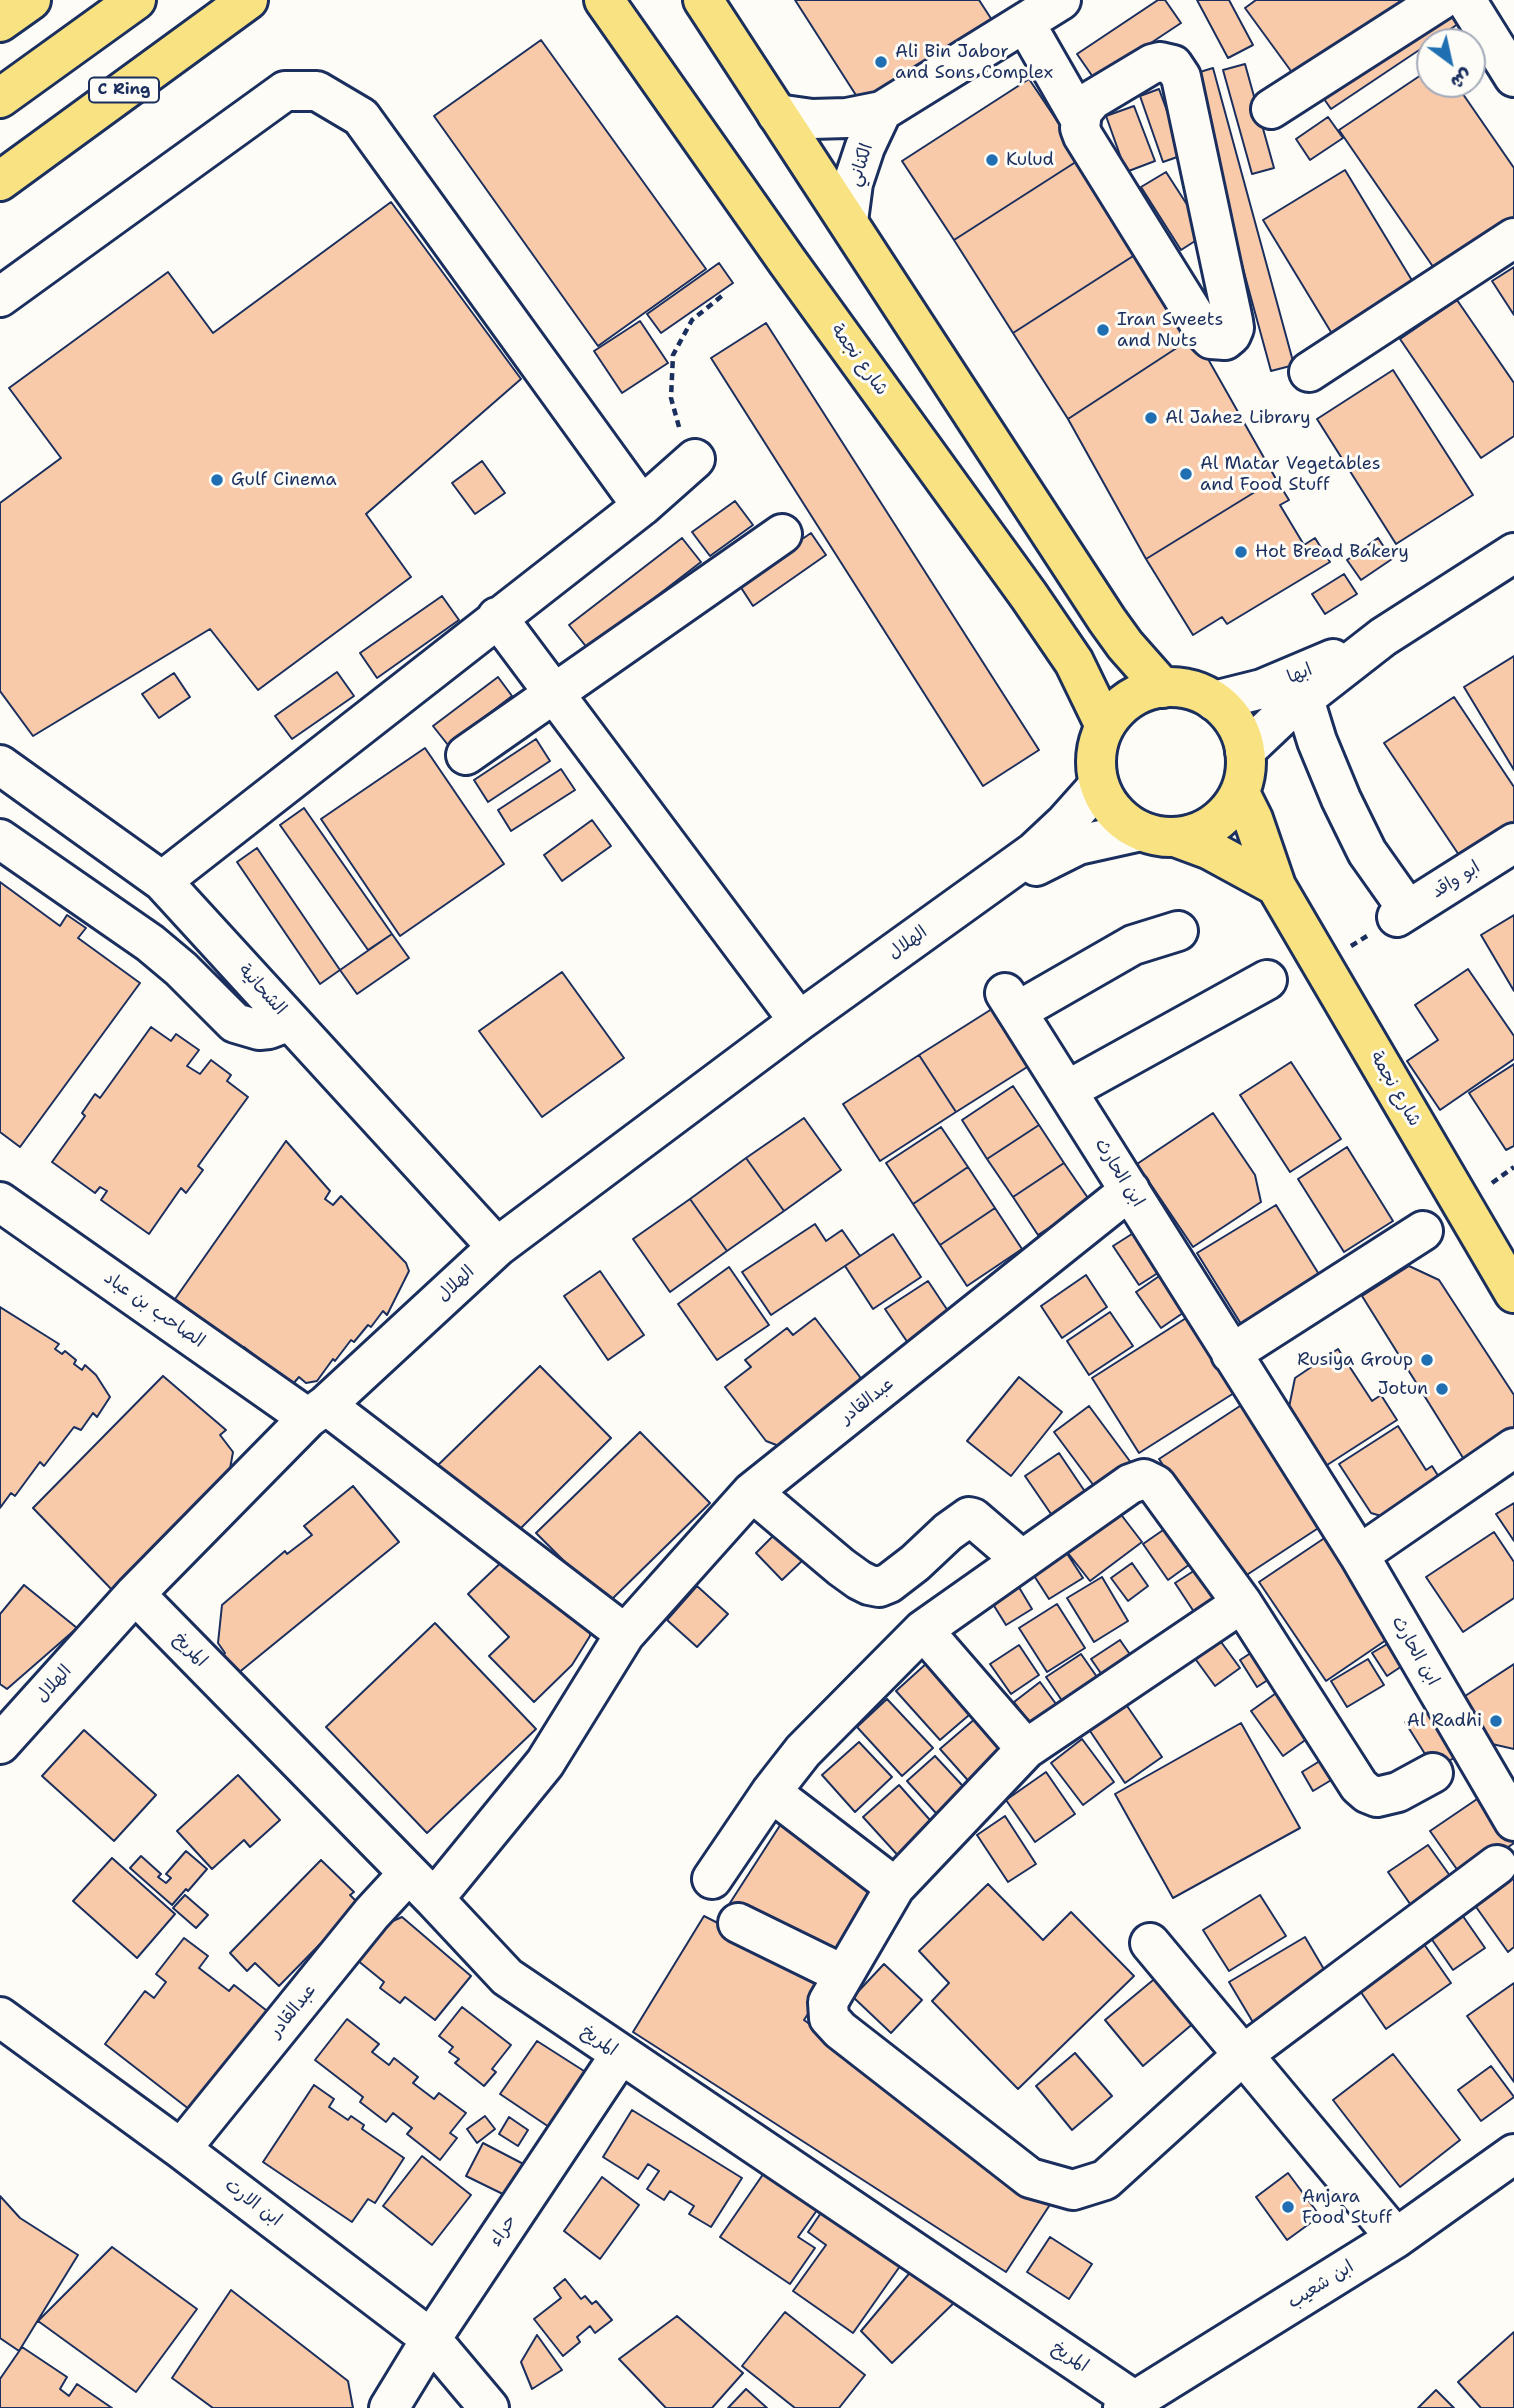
<!DOCTYPE html>
<html>
<head>
<meta charset="utf-8">
<style>
  body { margin:0 }
  #map { position:relative; width:1514px; height:2408px; overflow:hidden; background:#fdfcf7; font-family:"Shantell Sans","Playpen Sans Arabic",sans-serif }
  canvas { display:block }
  .north { position:absolute; left:1416px; top:28px; width:70px; height:70px; box-sizing:border-box; background:#fdfcf7; border:2px solid #a3aaba; border-radius:50%; rotate:147deg; font-size:19px; font-weight:700; line-height:28px; text-align:center; color:#1b2f5e }
  .north::after { content:''; display:block; margin:auto; width:24px; height:32px; background:#1f6fb2; clip-path:polygon(50% 0,100% 100%,50% 72%,0 100%) }
</style>
</head>
<body>
<div id="map">
<canvas width="1514" height="2408"></canvas>
<div class="north">ش</div>
</div>
<script>
const c = document.querySelector('canvas').getContext('2d');
c.lineJoin = 'round';
function fillPath(path, color) { c.fillStyle = color; c.fill(path, 'evenodd'); }
const shape = rows => new Path2D(rows.map(r => 'M' + r).join(''));
function stroke(path, color, width, dash) { c.strokeStyle = color; c.lineWidth = width; c.lineCap = dash ? 'butt' : 'round'; c.setLineDash(dash || []); c.stroke(path); }
function drawText(font, color, halo, rows, align = 'center') {
  c.font = font + ' "Shantell Sans","Playpen Sans Arabic",sans-serif'; c.lineWidth = 6; c.setLineDash([]); c.textBaseline = 'middle'; c.strokeStyle = halo; c.fillStyle = color; for (const [text, x, y, turn = 0] of rows) {
    c.save(); c.translate(x, y); c.rotate((+turn || 0) * Math.PI / 180); c.textAlign = isNaN(turn) ? turn : align; if (halo) c.strokeText(text, 0, 0); c.fillText(text, 0, 0); c.restore();
  }
}
const building = shape([
  [795,0,979,0,992,20,861,103,795,0],
  [1158,0,1165,0,1181,23,1095,80,1077,54,1158,0],
  [1197,0,1229,0,1253,45,1228,58,1197,0],
  [1256,0,1411,0,1299,82,1245,8,1256,0],
  [1443,0,1470,16,1331,109,1315,86,1443,0],
  [541,40,706,269,598,346,434,116,541,40],
  [1245,64,1274,168,1252,174,1223,70,1245,64],
  [1213,68,1294,365,1271,371,1190,75,1213,68],
  [1430,69,1430,84,1456,84,1514,168,1514,221,1438,274,1339,130,1430,69],
  [1029,79,1082,158,954,240,902,161,1029,79],
  [1159,89,1183,155,1163,162,1140,96,1159,89],
  [1134,106,1155,161,1126,172,1106,116,1134,106],
  [1328,117,1343,138,1310,160,1296,139,1328,117],
  [1082,158,1141,251,1013,333,954,240,1082,158],
  [1345,170,1416,287,1334,337,1263,220,1345,170],
  [1166,172,1206,234,1181,250,1141,187,1166,172],
  [391,202,521,379,366,514,411,577,258,690,210,629,33,736,0,691,0,503,61,458,9,388,168,272,213,333,391,202],
  [1141,251,1195,336,1068,419,1013,333,1141,251],
  [719,263,733,283,661,333,647,314,719,263],
  [1514,267,1514,315,1492,281,1514,267],
  [1457,300,1514,383,1514,436,1481,458,1400,339,1457,300],
  [640,321,668,363,622,393,594,351,640,321],
  [766,323,1039,750,983,786,711,358,766,323],
  [1195,336,1276,479,1146,559,1068,419,1195,336],
  [1393,370,1473,495,1396,544,1317,419,1393,370],
  [482,461,505,493,475,514,452,483,482,461],
  [1276,479,1289,500,1280,505,1304,545,1315,538,1330,562,1227,624,1222,617,1193,635,1146,559,1276,479],
  [735,501,753,525,710,556,692,532,735,501],
  [811,533,826,555,753,606,738,583,811,533],
  [682,538,701,562,588,649,569,625,682,538],
  [1378,538,1392,559,1361,580,1347,560,1378,538],
  [1344,574,1357,594,1325,614,1312,594,1344,574],
  [442,596,459,620,377,678,360,653,442,596],
  [1514,656,1514,770,1464,687,1514,656],
  [337,672,354,696,292,739,275,716,337,672],
  [174,673,190,697,159,718,142,694,174,673],
  [498,677,512,696,448,745,433,726,498,677],
  [1454,697,1514,787,1514,826,1463,861,1384,743,1454,697],
  [536,739,550,761,488,802,474,780,536,739],
  [425,748,504,864,400,936,321,819,425,748],
  [561,769,575,790,511,831,498,810,561,769],
  [304,808,392,934,368,950,280,825,304,808],
  [592,820,611,846,562,881,544,855,592,820],
  [257,848,340,970,320,984,237,862,257,848],
  [0,882,60,926,67,915,86,928,78,938,140,983,20,1147,0,1132,0,882],
  [1514,915,1514,991,1481,935,1514,915],
  [392,934,409,958,357,994,340,970,392,934],
  [1468,969,1514,1036,1514,1059,1440,1110,1407,1061,1438,1040,1415,1005,1468,969],
  [562,972,624,1058,542,1117,479,1031,562,972],
  [995,1007,1032,1064,956,1112,919,1055,995,1007],
  [151,1027,171,1041,176,1034,199,1050,187,1066,200,1074,211,1060,231,1075,227,1081,248,1097,198,1166,203,1170,186,1193,181,1188,149,1234,101,1200,107,1191,100,1187,95,1193,52,1162,85,1116,82,1113,95,1094,100,1098,151,1027],
  [919,1055,956,1112,880,1161,843,1104,919,1055],
  [1291,1062,1341,1139,1290,1172,1240,1095,1291,1062],
  [1514,1064,1514,1146,1506,1150,1469,1093,1514,1064],
  [1013,1086,1039,1125,987,1159,962,1120,1013,1086],
  [1213,1113,1255,1175,1261,1202,1193,1247,1137,1164,1213,1113],
  [804,1118,841,1170,784,1211,746,1158,804,1118],
  [1039,1125,1064,1163,1013,1197,987,1159,1039,1125],
  [941,1127,968,1167,913,1204,886,1163,941,1127],
  [286,1141,330,1191,325,1199,333,1205,341,1196,406,1263,409,1271,387,1315,383,1311,371,1327,368,1325,354,1342,351,1340,335,1361,333,1359,317,1381,306,1383,299,1377,292,1385,244,1347,240,1352,223,1339,225,1336,175,1299,286,1141],
  [1347,1147,1393,1221,1344,1252,1298,1179,1347,1147],
  [746,1158,784,1211,727,1251,690,1199,746,1158],
  [1064,1163,1090,1201,1038,1235,1013,1197,1064,1163],
  [968,1167,995,1208,940,1245,913,1204,968,1167],
  [690,1199,727,1251,670,1292,633,1239,690,1199],
  [1276,1205,1325,1284,1246,1332,1197,1253,1276,1205],
  [995,1208,1022,1249,967,1286,940,1245,995,1208],
  [815,1224,826,1241,842,1230,860,1256,771,1315,742,1272,815,1224],
  [1146,1225,1172,1264,1139,1285,1113,1246,1146,1225],
  [893,1234,921,1277,873,1309,845,1266,893,1234],
  [1409,1266,1439,1280,1514,1395,1514,1431,1465,1461,1362,1296,1409,1266],
  [729,1267,769,1325,717,1360,678,1304,729,1267],
  [1171,1268,1196,1304,1161,1328,1136,1292,1171,1268],
  [600,1271,644,1335,608,1360,564,1296,600,1271],
  [1086,1275,1107,1307,1062,1338,1041,1306,1086,1275],
  [928,1281,950,1314,908,1343,885,1309,928,1281],
  [0,1307,59,1344,55,1349,62,1354,65,1351,76,1360,74,1364,82,1370,85,1365,96,1375,110,1397,97,1417,93,1413,81,1430,74,1427,44,1466,40,1462,15,1496,11,1493,0,1508,0,1307],
  [1110,1312,1133,1346,1089,1375,1067,1341,1110,1312],
  [1194,1313,1242,1388,1139,1453,1092,1378,1194,1313],
  [815,1318,860,1377,857,1394,779,1446,766,1441,725,1387,751,1367,745,1360,787,1328,793,1335,815,1318],
  [1338,1349,1372,1401,1381,1395,1397,1420,1324,1467,1288,1412,1295,1378,1338,1349],
  [540,1366,611,1438,510,1539,437,1466,540,1366],
  [163,1376,226,1430,220,1435,233,1452,228,1480,115,1593,33,1508,163,1376],
  [1019,1377,1062,1412,1011,1476,967,1441,1019,1377],
  [1243,1404,1323,1525,1239,1580,1159,1459,1243,1404],
  [1089,1406,1132,1464,1097,1490,1054,1432,1089,1406],
  [1398,1426,1426,1470,1432,1466,1447,1490,1398,1521,1371,1513,1339,1464,1398,1426],
  [640,1432,710,1503,607,1604,536,1533,640,1432],
  [1059,1453,1096,1508,1062,1530,1025,1476,1059,1453],
  [353,1486,399,1542,237,1674,222,1656,225,1653,218,1643,222,1605,285,1551,287,1554,312,1535,304,1526,353,1486],
  [1514,1503,1514,1541,1496,1514,1514,1503],
  [1116,1508,1142,1542,1090,1581,1064,1548,1116,1508],
  [1176,1521,1201,1556,1168,1580,1143,1544,1176,1521],
  [779,1530,805,1558,782,1580,756,1553,779,1530],
  [1494,1532,1514,1562,1514,1598,1463,1632,1426,1577,1494,1532],
  [1329,1535,1395,1634,1326,1681,1259,1582,1329,1535],
  [1064,1549,1083,1578,1049,1599,1031,1571,1064,1549],
  [509,1555,558,1591,567,1616,590,1623,590,1636,572,1665,534,1702,489,1656,509,1637,468,1594,509,1555],
  [1132,1563,1148,1586,1128,1601,1111,1578,1132,1563],
  [1206,1563,1231,1602,1200,1621,1175,1583,1206,1563],
  [1102,1577,1128,1621,1094,1642,1067,1598,1102,1577],
  [1017,1584,1032,1609,1006,1625,991,1601,1017,1584],
  [24,1585,77,1628,7,1689,0,1684,0,1614,24,1585],
  [697,1586,728,1614,697,1647,667,1620,697,1586],
  [1057,1604,1085,1648,1047,1672,1019,1628,1057,1604],
  [435,1623,536,1729,427,1833,326,1727,435,1623],
  [1216,1635,1240,1668,1215,1686,1191,1653,1216,1635],
  [1120,1640,1138,1666,1109,1685,1091,1659,1120,1640],
  [1394,1640,1408,1662,1387,1676,1372,1653,1394,1640],
  [1019,1645,1039,1675,1011,1694,990,1664,1019,1645],
  [1263,1645,1280,1672,1257,1687,1240,1660,1263,1645],
  [938,1653,983,1703,940,1740,896,1691,938,1653],
  [1081,1654,1104,1687,1069,1711,1046,1677,1081,1654],
  [1368,1659,1384,1685,1347,1707,1331,1681,1368,1659],
  [1514,1664,1514,1749,1492,1744,1462,1698,1514,1664],
  [1040,1682,1064,1715,1038,1734,1014,1702,1040,1682],
  [1286,1686,1318,1731,1283,1756,1251,1711,1286,1686],
  [887,1699,933,1748,902,1776,857,1727,887,1699],
  [1125,1703,1162,1757,1125,1783,1088,1728,1125,1703],
  [1430,1707,1460,1754,1435,1770,1405,1722,1430,1707],
  [984,1711,1017,1747,973,1786,940,1749,984,1711],
  [1241,1723,1300,1828,1173,1898,1115,1794,1241,1723],
  [84,1730,156,1795,114,1841,42,1776,84,1730],
  [1082,1739,1114,1782,1083,1805,1051,1763,1082,1739],
  [859,1742,892,1777,855,1812,822,1775,859,1742],
  [1331,1754,1343,1773,1313,1791,1302,1772,1331,1754],
  [935,1756,973,1797,944,1822,907,1781,935,1756],
  [1046,1772,1075,1814,1035,1842,1006,1800,1046,1772],
  [238,1775,280,1820,250,1847,244,1840,212,1869,177,1831,238,1775],
  [899,1785,937,1828,902,1860,863,1817,899,1785],
  [1483,1795,1514,1839,1514,1843,1463,1878,1430,1831,1483,1795],
  [788,1813,883,1898,841,1961,728,1906,788,1813],
  [1005,1816,1036,1864,1008,1882,977,1835,1005,1816],
  [1428,1845,1458,1887,1417,1914,1388,1872,1428,1845],
  [186,1851,207,1869,188,1891,186,1889,172,1905,130,1868,141,1856,161,1874,158,1877,166,1883,171,1878,166,1874,186,1851],
  [112,1858,175,1914,137,1958,73,1901,112,1858],
  [321,1860,354,1892,350,1895,365,1910,332,1944,326,1938,279,1986,255,1963,247,1971,230,1953,321,1860],
  [1514,1865,1514,1947,1508,1952,1469,1897,1514,1865],
  [988,1884,1043,1940,1071,1912,1134,1976,1018,2089,932,2001,949,1983,919,1951,988,1884],
  [185,1895,208,1915,196,1928,173,1908,185,1895],
  [1260,1895,1286,1936,1229,1971,1203,1930,1260,1895],
  [1458,1909,1485,1948,1453,1970,1426,1931,1458,1909],
  [704,1916,830,1980,804,2020,1022,2175,1055,2197,1006,2272,633,2032,704,1916],
  [402,1917,471,1976,435,2020,405,1997,400,2003,380,1988,384,1982,357,1960,386,1924,402,1917],
  [1305,1937,1332,1983,1257,2029,1229,1982,1305,1937],
  [1419,1937,1451,1983,1386,2029,1354,1982,1419,1937],
  [184,1938,208,1956,199,1968,229,1991,234,1985,271,2014,194,2113,105,2044,145,1991,154,1998,166,1982,156,1974,184,1938],
  [884,1964,922,2000,891,2033,853,1997,884,1964],
  [1164,1971,1202,2016,1143,2066,1105,2020,1164,1971],
  [1514,1983,1514,2082,1467,2016,1514,1983],
  [462,2007,511,2045,492,2069,496,2072,484,2086,455,2063,459,2059,449,2052,453,2047,439,2036,462,2007],
  [347,2019,379,2044,372,2052,389,2065,394,2058,418,2077,413,2083,434,2099,439,2093,466,2113,450,2133,457,2138,440,2160,407,2134,412,2128,393,2113,386,2122,360,2102,363,2097,315,2060,347,2019],
  [537,2041,584,2071,586,2077,555,2131,500,2094,537,2041],
  [1075,2053,1112,2096,1072,2130,1036,2086,1075,2053],
  [1393,2054,1460,2140,1400,2187,1333,2100,1393,2054],
  [1491,2066,1514,2097,1481,2121,1458,2090,1491,2066],
  [314,2085,334,2099,329,2107,348,2120,351,2116,364,2125,362,2129,404,2158,375,2203,368,2199,352,2222,263,2162,314,2085],
  [632,2110,742,2178,711,2227,689,2214,694,2206,670,2191,664,2200,647,2189,659,2171,648,2164,638,2179,603,2157,632,2110],
  [485,2116,495,2129,477,2143,467,2129,485,2116],
  [509,2117,528,2130,518,2146,499,2134,509,2117],
  [483,2143,533,2169,517,2201,466,2176,483,2143],
  [422,2156,471,2195,432,2245,383,2206,422,2156],
  [766,2170,820,2206,798,2237,815,2248,790,2284,720,2237,766,2170],
  [1288,2173,1320,2216,1287,2240,1256,2197,1288,2173],
  [602,2177,639,2205,600,2259,564,2231,602,2177],
  [0,2196,20,2218,78,2255,19,2351,0,2338,0,2196],
  [827,2204,905,2259,853,2333,793,2291,826,2245,808,2232,827,2204],
  [1050,2237,1092,2264,1069,2299,1027,2272,1050,2237],
  [112,2247,197,2309,136,2392,38,2321,112,2247],
  [918,2263,960,2297,892,2363,861,2331,918,2263],
  [565,2279,581,2299,585,2296,592,2304,596,2301,612,2320,595,2333,590,2326,577,2337,580,2342,563,2356,534,2319,561,2298,554,2288,565,2279],
  [231,2290,348,2381,353,2408,213,2408,172,2378,231,2290],
  [785,2312,865,2375,839,2408,795,2408,742,2366,785,2312],
  [677,2316,743,2373,712,2408,666,2408,619,2359,677,2316],
  [1514,2332,1514,2408,1481,2408,1458,2382,1514,2332],
  [537,2335,562,2370,532,2389,521,2362,537,2335],
  [22,2347,67,2377,60,2389,69,2396,77,2384,112,2408,0,2408,0,2379,22,2347],
  [746,2389,767,2408,728,2408,746,2389],
  [1436,2390,1454,2408,1418,2408,1436,2390]
]);
fillPath(building, '#f9caa9');
stroke(building, '#1b2f5e', 2);
const minor = shape([
  [1466,0,1514,77],
  [1025,23,1080,119],
  [1160,62,1173,65,1181,77,1233,321,1234,328,1231,335,1225,340,1211,339,1206,334,1083,136,1080,128,1082,112,1092,100,1152,64,1160,62],
  [1271,109,1441,0],
  [777,114,812,119,847,118,882,111,1061,0],
  [848,221,853,183,865,147,882,111],
  [0,297,285,91,317,91,361,117,642,506],
  [1309,372,1514,238],
  [497,617,799,1021],
  [1304,699,1317,741,1341,799,1367,852,1408,910],
  [1214,701,1262,689,1333,659],
  [1245,751,1283,715,1383,637,1514,553],
  [466,755,782,534],
  [0,765,162,881,497,1247],
  [0,839,150,943,181,969,235,1023,259,1030,269,1029,290,1021],
  [1036,866,1078,845,1141,831],
  [162,881,642,506,695,459],
  [1397,917,1514,843],
  [1005,993,1359,1555,1514,1821],
  [1018,1011,1133,945,1178,931],
  [1068,1090,1267,980],
  [0,1202,308,1418],
  [1231,1354,1423,1231],
  [326,1405,625,1634],
  [752,1492,841,1567,859,1580,869,1585,879,1587,889,1583,915,1563,948,1532,969,1517,973,1518,1022,1560],
  [1359,1555,1514,1448],
  [135,1594,434,1899,507,1977,1135,2401],
  [1242,1603,1026,1749,895,1887,828,2002,829,2018,840,2030,1030,2178,1073,2190,1105,2180,1244,2054,1497,1865],
  [923,1630,1026,1749],
  [0,1744,135,1594,308,1418,326,1405,497,1247,799,1021,1034,852,1066,822,1099,785],
  [771,1792,895,1887],
  [712,1879,771,1792,803,1751,923,1630,1130,1484,1144,1479,1156,1485,1242,1603,1359,1786,1367,1793,1377,1797,1398,1792,1433,1773],
  [434,1899,545,1763,625,1634,752,1492,1130,1190],
  [738,1923,842,1974],
  [1150,1943,1396,2238],
  [0,2017,181,2149,431,2339,489,2408],
  [181,2149,372,1913,408,1874],
  [389,2408,431,2339,620,2055],
  [1123,2408,1396,2238,1514,2154]
]);
const major = shape([
  [604,0,787,261,1029,596,1074,662,1105,726],
  [703,0,1107,620,1125,645,1163,688],
  '1096 762a75 75 0 1 1 150 0a75 75 0 1 1-150 0Z',
  [1240,793,1253,819,1276,886,1514,1293],
  [1175,837,1210,850,1276,886]
]);
const highway = shape([
  [0,22,31,0],
  [0,98,136,0],
  [0,181,248,0]
]);
stroke(minor, '#1b2f5e', 44);
stroke(major, '#1b2f5e', 44);
stroke(highway, '#1b2f5e', 44);
stroke(shape([
  [679,427,671,398,673,355,692,320,723,295],
  [1351,946,1367,936],
  [1492,1183,1514,1167]
]), '#1b2f5e', 4.5, [7, 5]);
stroke(minor, '#fdfcf7', 38);
stroke(major, '#f8e281', 38);
stroke(highway, '#f8e281', 38);
for (const [x, y, r, color] of [
  [881,62,7,"#1f6fb2"],
  [992,160,7,"#1f6fb2"],
  [1103,330,7,"#1f6fb2"],
  [1151,418,7,"#1f6fb2"],
  [1186,474,7,"#1f6fb2"],
  [217,480,7,"#1f6fb2"],
  [1241,552,7,"#1f6fb2"],
  [1427,1360,7,"#1f6fb2"],
  [1442,1389,7,"#1f6fb2"],
  [1496,1721,7,"#1f6fb2"],
  [1288,2207,7,"#1f6fb2"]
]) { const dot = new Path2D(); dot.arc(x, y, r, 0, 2 * Math.PI); c.fillStyle = color; c.fill(dot); stroke(dot, '#fdfcf7', 2.5); }
for (const [x, y, w] of [
  [124,90,70]
]) { const box = new Path2D(); box.roundRect(x - w / 2, y - 12.5, w, 25, 5); c.fillStyle = '#fdfcf7'; c.fill(box); stroke(box, '#1b2f5e', 2); }
drawText('bold 16px', '#1b2f5e', null, [
  ["C Ring",124,90]
]);
drawText('18px', '#1b2f5e', '#fdfcf7', [
  ["Ali Bin Jabor",895,52],
  ["and Sons Complex",895,73],
  ["Kulud",1006,160],
  ["Iran Sweets",1117,320],
  ["and Nuts",1117,341],
  ["Al Jahez Library",1165,418],
  ["Al Matar Vegetables",1200,464],
  ["and Food Stuff",1200,485],
  ["Gulf Cinema",231,480],
  ["Hot Bread Bakery",1255,552],
  ["Rusiya Group",1413,1360,"right"],
  ["Jotun",1428,1389,"right"],
  ["Al Radhi",1482,1721,"right"],
  ["Anjara",1302,2197],
  ["Food Stuff",1302,2218]
], 'left');
drawText('18px', '#1b2f5e', '#fdfcf7', [
  ["الكناني",861,165,-72],
  ["شارع نجمة",859,360,54],
  ["ابها",1300,674,-23],
  ["ابو واقد",1456,880,-32],
  ["الهلال",908,943,-36],
  ["الشحانية",262,990,48],
  ["شارع نجمة",1395,1089,60],
  ["ابن الحارث",1119,1173,58],
  ["الهلال",456,1284,-43],
  ["الصاحب بن عباد",154,1310,35],
  ["عبدالقادر",867,1401,-38],
  ["المريخ",190,1650,46],
  ["ابن الحارث",1415,1651,60],
  ["الهلال",54,1684,-48],
  ["عبدالقادر",293,2011,-51],
  ["المريخ",599,2041,35],
  ["ابن الارت",253,2203,37],
  ["حراء",503,2231,-56],
  ["ابن شعيب",1321,2285,-32],
  ["المريخ",1070,2357,34]
]);
</script>
</body>
</html>
